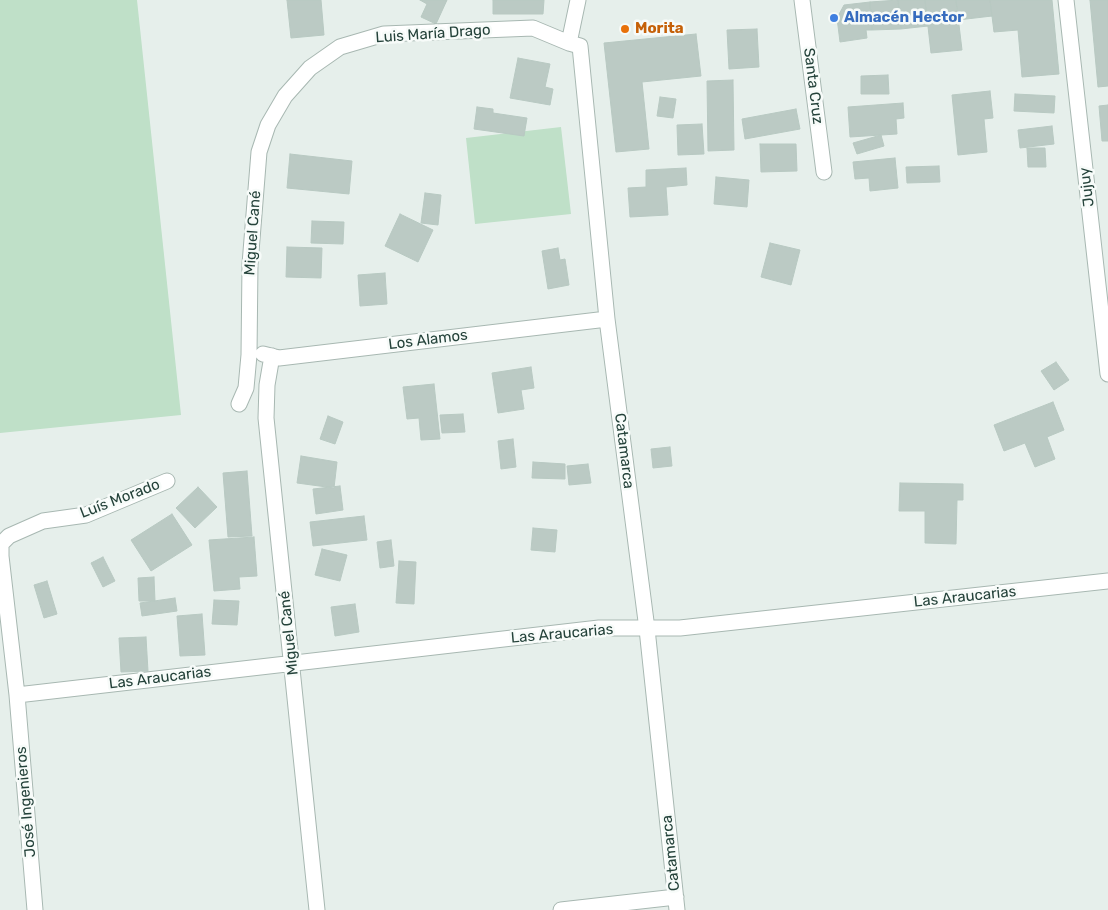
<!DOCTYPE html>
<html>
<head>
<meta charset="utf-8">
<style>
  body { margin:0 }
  canvas { display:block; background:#e6efeb }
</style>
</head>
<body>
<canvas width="1108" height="910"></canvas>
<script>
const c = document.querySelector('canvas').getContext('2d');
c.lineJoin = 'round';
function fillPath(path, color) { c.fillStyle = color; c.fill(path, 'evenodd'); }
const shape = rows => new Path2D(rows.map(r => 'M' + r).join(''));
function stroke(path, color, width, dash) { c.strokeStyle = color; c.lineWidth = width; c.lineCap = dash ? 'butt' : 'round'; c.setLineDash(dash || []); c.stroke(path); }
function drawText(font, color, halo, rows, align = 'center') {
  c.font = font + ' Rubik,sans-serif'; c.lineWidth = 5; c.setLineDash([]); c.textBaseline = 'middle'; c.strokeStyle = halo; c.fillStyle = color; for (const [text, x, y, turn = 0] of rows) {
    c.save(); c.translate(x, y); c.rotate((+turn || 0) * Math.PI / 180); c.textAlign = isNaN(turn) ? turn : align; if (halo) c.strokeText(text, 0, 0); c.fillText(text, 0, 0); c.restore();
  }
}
fillPath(shape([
  [0,0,137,0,181,415,0,433],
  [561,127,571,214,475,224,466,138]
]), '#bfe0c8');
const building = shape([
  [287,0,321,0,324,35,291,38,287,0],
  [420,0,447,0,436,24,421,17,427,4,420,0],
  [493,0,544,0,543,14,493,14,493,0],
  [898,0,925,0,928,26,901,29,898,0],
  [898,0,901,29,872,30,870,2,898,0],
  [925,0,956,0,962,50,931,53,925,0],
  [956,0,990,0,992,16,958,20,956,0],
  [990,0,1052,0,1059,74,1022,77,1018,30,994,32,990,0],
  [1090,0,1108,0,1108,86,1098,87,1090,0],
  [870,2,872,30,866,30,867,38,840,42,837,18,844,5,870,2],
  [757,29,759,67,729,69,727,30,757,29],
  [696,34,701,76,642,82,649,149,616,152,604,43,696,34],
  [518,58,550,64,545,87,553,89,550,105,510,98,518,58],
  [888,75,889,94,861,94,861,76,888,75],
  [733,80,734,150,708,151,707,81,733,80],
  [990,91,993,118,984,119,987,152,958,155,952,95,990,91],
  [1015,94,1055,96,1054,113,1014,111,1015,94],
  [660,97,676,99,673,118,657,116,660,97],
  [903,103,904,118,896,119,897,134,850,137,848,107,903,103],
  [1108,105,1108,141,1102,141,1099,106,1108,105],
  [477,107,493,109,493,113,527,118,524,136,474,129,477,107],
  [796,109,800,129,745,139,742,119,796,109],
  [702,124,704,154,678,155,677,125,702,124],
  [1052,126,1054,144,1020,148,1018,130,1052,126],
  [881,135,884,146,857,154,853,143,881,135],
  [760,144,796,144,797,171,761,172,760,144],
  [1027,148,1045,148,1046,167,1028,167,1027,148],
  [290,154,352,161,349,194,287,188,290,154],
  [895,158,898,188,870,191,869,178,855,179,853,162,895,158],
  [939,166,940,182,907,183,906,167,939,166],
  [686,168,687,185,666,187,668,215,630,217,628,188,646,187,646,170,686,168],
  [716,177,749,180,747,207,714,204,716,177],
  [425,193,441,195,438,225,421,223,425,193],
  [400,214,433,230,418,262,385,246,400,214],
  [312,221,344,222,343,244,311,243,312,221],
  [770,243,800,250,791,285,761,277,770,243],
  [287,247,322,248,321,278,286,277,287,247],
  [558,248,560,260,565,259,569,285,548,289,542,251,558,248],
  [385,273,387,304,360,306,358,275,385,273],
  [1056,362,1069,380,1054,390,1041,371,1056,362],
  [531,367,534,388,521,390,524,409,498,413,492,373,531,367],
  [434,384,440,439,421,440,419,418,407,419,403,387,434,384],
  [1053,402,1064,430,1047,437,1055,459,1035,467,1025,443,1004,451,994,425,1053,402],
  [463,414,465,432,442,433,440,415,463,414],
  [328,416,343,422,335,444,320,439,328,416],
  [513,439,516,467,501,469,498,441,513,439],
  [670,447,672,466,653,468,651,449,670,447],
  [301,456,337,462,334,488,297,483,301,456],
  [533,462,565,464,565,479,532,478,533,462],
  [588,464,591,483,569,485,567,466,588,464],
  [247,471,252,536,228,537,223,473,247,471],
  [900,483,963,484,963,500,957,500,956,544,925,543,925,511,899,511,900,483],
  [340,486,343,510,316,514,313,489,340,486],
  [198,487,217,507,195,528,176,508,198,487],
  [172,514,192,545,151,571,131,540,172,514],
  [364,516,367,540,313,546,310,522,364,516],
  [533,528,557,530,555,552,531,550,533,528],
  [254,537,257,576,239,577,240,589,214,591,209,540,254,537],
  [391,540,394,566,380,568,377,542,391,540],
  [322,549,347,555,340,581,315,575,322,549],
  [103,557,115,581,103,587,91,563,103,557],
  [399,561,416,562,414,604,396,603,399,561],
  [154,577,155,601,139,601,138,578,154,577],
  [47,581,57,614,44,618,34,585,47,581],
  [175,598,177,611,142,616,140,603,175,598],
  [214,600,239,601,237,625,212,624,214,600],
  [355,604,359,632,335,636,331,607,355,604],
  [202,614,205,655,180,656,177,616,202,614],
  [146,637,148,671,121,672,119,638,146,637]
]);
fillPath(building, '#bbcac4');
stroke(building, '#b8c9c2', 1);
const street = shape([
  [578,0,569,43,580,46,607,319,647,629,677,910],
  [802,0,824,172],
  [1066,0,1108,374],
  [263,354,279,358,607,319],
  [272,356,267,385,266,418,317,910],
  [239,404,246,388,249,355,250,264,259,152,268,125,285,96,310,68,340,47,384,34,533,28,569,43],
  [17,695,599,628,680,628,1108,581],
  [35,910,17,695,1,556,1,544,9,536,43,521,86,515,167,481],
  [561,910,676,897]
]);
stroke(street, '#a8b8b2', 17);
stroke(street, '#fff', 15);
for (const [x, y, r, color] of [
  [834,18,5,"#3f7fe0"],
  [625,29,5,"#e8710a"]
]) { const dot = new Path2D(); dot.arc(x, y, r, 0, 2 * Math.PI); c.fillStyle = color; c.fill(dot); stroke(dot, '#f7fbf9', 2); }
drawText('bold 15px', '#366cbe', '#f7fbf9', [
  ["Almacén Hector",844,18]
], 'left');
drawText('bold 15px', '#c56008', '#f7fbf9', [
  ["Morita",635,29]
], 'left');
drawText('15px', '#24423a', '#f7fbf9', [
  ["Luis María Drago",433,34,-4],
  ["Santa Cruz",813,86,83],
  ["Jujuy",1087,187,-97],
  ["Miguel Cané",253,233,-86],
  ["Los Alamos",428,340,-7],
  ["Catamarca",624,451,83],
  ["Luís Morado",120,499,-21],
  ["Las Araucarias",965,597,-6],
  ["Miguel Cané",289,633,-96],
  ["Las Araucarias",562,634,-5],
  ["Las Araucarias",160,678,-7],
  ["José Ingenieros",26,802,-95],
  ["Catamarca",671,853,-96]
]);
</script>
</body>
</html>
